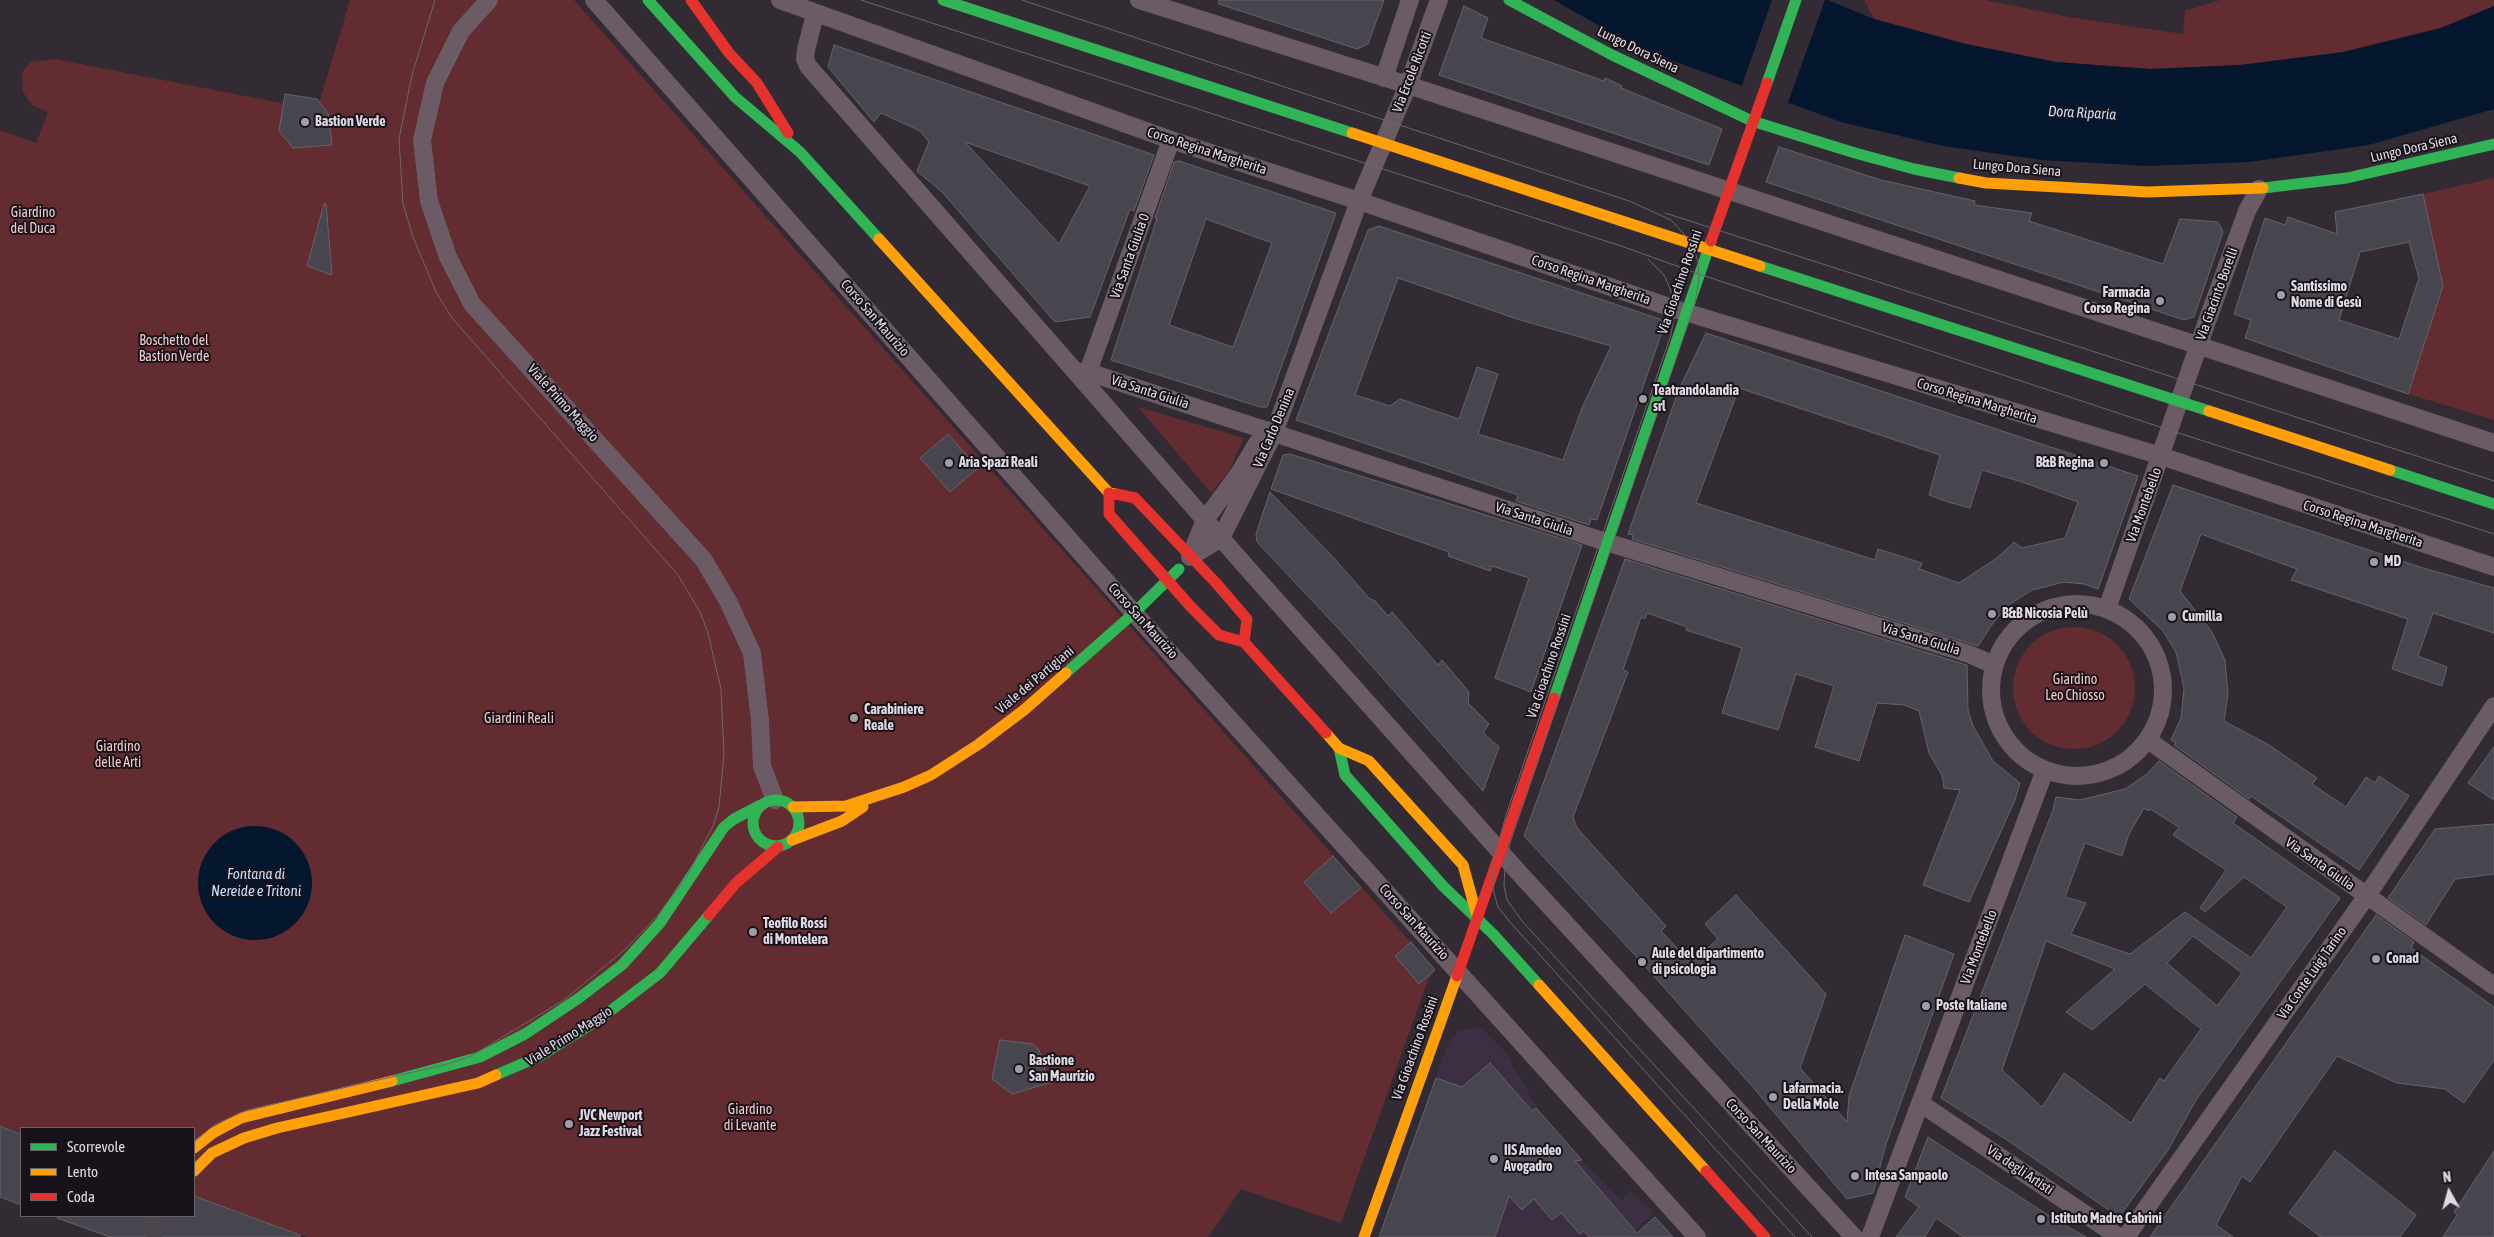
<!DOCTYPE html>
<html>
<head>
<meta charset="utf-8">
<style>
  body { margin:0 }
  #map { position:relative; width:2494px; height:1237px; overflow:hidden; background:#322b34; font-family:"Asap Condensed",sans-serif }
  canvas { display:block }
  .legend { position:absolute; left:20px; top:1127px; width:175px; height:90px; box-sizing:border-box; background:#18131a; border:1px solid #68626a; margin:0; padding:6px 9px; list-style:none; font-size:15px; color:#e0d8e3 }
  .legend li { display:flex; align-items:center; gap:10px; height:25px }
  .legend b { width:25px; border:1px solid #68626a }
  .north { position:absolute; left:2424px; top:1167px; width:50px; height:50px; -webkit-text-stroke:4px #18131a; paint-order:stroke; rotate:353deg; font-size:14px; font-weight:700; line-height:20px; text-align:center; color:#e0d8e3 }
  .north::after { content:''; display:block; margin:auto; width:18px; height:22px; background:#e0d8e3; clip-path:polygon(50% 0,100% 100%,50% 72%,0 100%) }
</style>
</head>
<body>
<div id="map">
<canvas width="2494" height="1237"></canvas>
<ul class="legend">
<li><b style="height:6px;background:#30b455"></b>Scorrevole</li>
<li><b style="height:6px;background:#ff9f0a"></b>Lento</li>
<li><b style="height:6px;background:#e5322d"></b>Coda</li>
</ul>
<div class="north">N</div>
</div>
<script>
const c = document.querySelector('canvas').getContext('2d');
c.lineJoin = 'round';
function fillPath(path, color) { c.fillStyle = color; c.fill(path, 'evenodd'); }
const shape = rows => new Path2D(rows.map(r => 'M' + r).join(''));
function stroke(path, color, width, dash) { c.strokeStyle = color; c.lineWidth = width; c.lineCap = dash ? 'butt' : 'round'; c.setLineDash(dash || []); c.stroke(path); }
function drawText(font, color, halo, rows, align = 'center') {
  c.font = font + ' "Asap Condensed",sans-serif'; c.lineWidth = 4; c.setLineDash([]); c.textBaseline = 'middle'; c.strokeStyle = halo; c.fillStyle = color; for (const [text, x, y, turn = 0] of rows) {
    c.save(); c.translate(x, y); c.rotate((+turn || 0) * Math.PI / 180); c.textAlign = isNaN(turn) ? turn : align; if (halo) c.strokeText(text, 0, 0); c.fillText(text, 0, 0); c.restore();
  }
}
fillPath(shape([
  [1480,1027,1505,1052,1548,1126,1622,1201,1631,1191,1653,1213,1628,1237,1382,1237,1447,1045,1457,1031]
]), '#3c2e43');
fillPath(shape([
  [350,0,574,0,1435,970,1428,980,1341,1223,1241,1189,1208,1237,307,1237,194,1196,194,1128,21,1128,21,1133,0,1125,0,130,36,143,48,112,32,105,23,92,22,72,31,62,55,59,317,110],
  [1864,0,1985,0,2069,17,2183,34,2185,11,2220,0,2494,0,2494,6,2441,28,2343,52,2240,65,2150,69,2056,62,1966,44,1874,19],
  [2494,178,2494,420,2408,394,2443,286,2423,194],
  [1138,407,1244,438,1229,471,1211,493],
  '2013 688a61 61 0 1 1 122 0a61 61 0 1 1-122 0Z'
]), '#622c31');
fillPath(shape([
  [1554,0,1828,0,1874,19,1966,44,2056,62,2150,69,2240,65,2343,52,2441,28,2494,6,2494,109,2369,145,2249,162,2148,166,2042,160,1943,146,1841,122,1638,48],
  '198 883a57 57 0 1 1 114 0a57 57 0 1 1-114 0Z'
]), '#04172f');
fillPath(shape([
  [1772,0,1825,0,1787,105,1741,88]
]), '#322b34');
const building = shape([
  [1219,0,1384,0,1368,44,1357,49,1219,4,1219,0],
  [1464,6,1488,18,1481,38,1604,81,1605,78,1622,86,1621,88,1722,129,1709,165,1439,75,1464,6],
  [834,45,1154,155,1134,211,1130,209,1090,317,1055,322,942,192,917,171,929,142,920,131,881,113,874,122,828,67,834,45],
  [965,142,1090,186,1059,244,965,142],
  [285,94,317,99,328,113,332,145,293,148,279,131,285,94],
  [1779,147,1881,180,1975,201,1974,205,2032,213,2029,221,2163,264,2180,219,2218,222,2223,232,2194,317,2184,320,1766,182,1779,147],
  [1179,161,1336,213,1267,407,1260,407,1111,360,1157,218,1155,218,1174,162,1179,161],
  [1206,219,1272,243,1233,347,1169,325,1206,219],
  [2423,194,2443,286,2408,394,2245,338,2251,320,2234,314,2265,218,2285,225,2288,217,2337,234,2335,212,2423,194],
  [2409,242,2419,278,2399,339,2339,320,2360,252,2409,242],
  [324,204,326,204,332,275,307,266,324,204],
  [1379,226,1660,319,1664,326,1597,520,1591,519,1589,525,1516,501,1518,495,1296,420,1368,230,1379,226],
  [1398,278,1517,319,1611,346,1582,408,1563,460,1478,434,1498,374,1477,367,1459,419,1400,399,1390,406,1355,395,1398,278],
  [1706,333,2138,476,2098,589,2084,584,2064,582,2032,590,2007,606,1991,626,1978,646,1632,539,1633,535,1628,534,1679,389,1706,333],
  [1739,388,1940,455,1929,495,1948,502,1970,508,1982,470,2022,482,2078,502,2065,538,2022,548,2014,542,1997,558,1959,583,1919,569,1922,563,1878,549,1875,560,1696,503,1739,388],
  [948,434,978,468,950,492,920,458,948,434],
  [1290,454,1582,545,1531,692,1495,678,1529,578,1492,566,1490,571,1448,556,1449,552,1271,489,1283,455,1290,454],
  [2173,485,2423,568,2494,588,2494,633,2433,613,2418,656,2447,667,2442,686,2392,669,2408,619,2291,580,2297,569,2201,534,2180,591,2212,632,2225,660,2228,694,2224,721,2269,745,2317,778,2312,784,2346,807,2366,777,2375,783,2379,776,2409,796,2359,870,2251,796,2249,799,2174,745,2176,743,2171,740,2181,718,2184,688,2176,652,2163,631,2129,599,2173,485],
  [1270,492,1332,556,1369,598,1375,601,1388,616,1392,612,1438,665,1442,660,1469,692,1468,703,1489,724,1483,733,1499,747,1483,791,1338,628,1257,542,1256,534,1270,492],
  [1625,559,1967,665,1968,710,1973,726,1993,761,2020,783,2015,800,1969,902,1923,885,1960,790,1944,788,1942,775,1929,753,1919,711,1904,705,1877,703,1859,761,1815,747,1834,686,1796,674,1778,730,1722,713,1742,648,1686,630,1687,627,1647,613,1645,619,1641,617,1623,670,1628,672,1573,817,1577,828,1666,926,1661,931,1691,963,1718,939,1705,924,1736,895,1826,994,1800,1068,1847,1122,1849,1096,1905,935,1954,954,1886,1144,1873,1193,1847,1199,1752,1086,1635,955,1524,836,1625,559],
  [2494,747,2494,800,2468,783,2494,747],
  [2159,761,2237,817,2233,823,2340,898,2196,1100,2168,1150,2119,1217,2007,1140,1941,1098,2053,810,2056,797,2080,800,2125,789,2147,774,2159,761],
  [2144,808,2148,811,2150,809,2179,827,2173,835,2226,870,2200,908,2205,912,2244,877,2287,907,2251,958,2185,912,2130,954,2071,934,2086,903,2065,897,2085,843,2122,856,2128,836,2144,808],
  [2193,936,2242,973,2217,1006,2167,963,2193,936],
  [2046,941,2115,969,2066,1012,2092,1030,2145,984,2201,1029,2164,1081,2160,1078,2131,1123,2064,1073,2042,1107,2002,1070,2046,941],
  [2494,824,2494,874,2455,879,2426,925,2388,898,2435,829,2494,824],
  [1333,856,1361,888,1331,913,1304,882,1333,856],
  [2376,915,2414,942,2411,948,2494,1007,2494,1060,2464,1103,2445,1089,2397,1083,2337,1056,2250,1182,2242,1176,2216,1225,2233,1237,2150,1237,2376,915],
  [1411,942,1435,970,1419,984,1395,956,1411,942],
  [1000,1040,1033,1044,1039,1050,1049,1083,1012,1094,992,1079,1000,1040],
  [1490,1063,1532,1111,1536,1108,1582,1160,1575,1161,1637,1233,1655,1217,1673,1237,1589,1237,1584,1231,1580,1234,1561,1213,1552,1220,1534,1199,1522,1210,1509,1196,1495,1237,1379,1237,1436,1078,1462,1087,1490,1063],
  [0,1126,21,1134,21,1205,0,1197,0,1126],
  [1928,1137,2054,1219,2086,1237,1963,1237,1936,1218,1925,1237,1896,1237,1919,1207,1905,1197,1928,1137],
  [2335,1151,2416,1215,2400,1237,2321,1237,2289,1213,2335,1151],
  [2494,1151,2494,1237,2443,1237,2457,1215,2454,1212,2494,1151],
  [194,1196,300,1235,300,1237,110,1237,57,1218,58,1216,194,1216,194,1196]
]);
fillPath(building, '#47454d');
stroke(building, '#65626a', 1);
stroke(shape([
  [148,1237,156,1216]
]), '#4c454e', 25, [25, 12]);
stroke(shape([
  [489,0,461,31,435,83,422,140,429,201,448,257,472,304,703,559,728,601,752,653,760,721,762,766,775,800],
  [594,0,1134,613,1697,1237],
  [780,0,1171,140,1359,201,1675,309,2161,456,2494,567],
  [1139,0,1408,85,2494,443],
  [815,14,806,50,805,59,808,66,1248,569,1521,875,1854,1237],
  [1384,78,1410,0],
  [1076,372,1088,372,1606,542,1969,654,1994,665],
  [1088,372,1171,140],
  [1190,557,1221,538,1274,433,1359,201,1408,85,1439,0],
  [1190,557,1205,520,1240,472,1258,442],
  '1991 690a86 86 0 1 1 172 0a86 86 0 1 1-172 0Z',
  [2107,609,2206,324,2247,211,2259,189],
  [2148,740,2494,986],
  [1920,1103,2119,1237],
  [1870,1237,2045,770],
  [2126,1237,2366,897,2494,706]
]), '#6a5b64', 18);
stroke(shape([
  [648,0,735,97,800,152,879,239],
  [943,0,1352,133],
  [1509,0,1612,55,1752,121,1855,153,1914,169,1959,178],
  [1767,83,1796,0],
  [2263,188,2347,178,2494,144],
  [1760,266,2209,411],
  [2390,470,2494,504],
  [1066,673,1134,613,1179,569],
  [1554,698,1711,241],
  [1339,748,1345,775,1443,886,1493,934,1539,985],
  '753 823a23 23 0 1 1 46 0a23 23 0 1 1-46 0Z',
  [496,1075,538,1057,601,1018,660,973,709,915],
  [392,1081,480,1057,525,1034,579,998,622,965,660,923,724,827,734,819,761,805]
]), '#30b455', 11);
stroke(shape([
  [1352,133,1760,266],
  [1959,178,1986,183,2147,192,2263,188],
  [879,239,1109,493,1116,494],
  [2209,411,2390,470],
  [1326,733,1339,748,1369,761,1463,865,1477,916],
  [793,807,846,806,904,787,931,775,979,744,1024,710,1066,673],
  [792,840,842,821,863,807],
  [1539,985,1706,1171],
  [194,1148,213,1133,241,1118,392,1081],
  [194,1171,212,1153,244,1138,277,1128,478,1083,496,1075],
  [1364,1237,1457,976]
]), '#ff9f0a', 11);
stroke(shape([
  [691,0,729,53,757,83,788,133],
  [1711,241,1767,83],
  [1109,493,1109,514,1191,607,1219,635,1244,642,1326,733],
  [1116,494,1135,498,1217,584,1247,619,1244,642],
  [709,915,736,883,778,847],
  [1457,976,1554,698],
  [1706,1171,1765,1237]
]), '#e5322d', 11);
stroke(shape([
  [861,0,1621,246,1699,274,2169,430,2494,534],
  [1022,0,1629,201,1671,220,1692,243,1698,262,1699,278,1695,303,1510,843,1505,866,1504,886,1507,900,1522,921,1812,1237],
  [1665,213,2494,481],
  [1648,259,1664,275,1670,288,1675,309,1671,335,1506,815,1493,864,1492,885,1498,907,1510,922,1795,1237],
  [194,1142,214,1125,247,1110,448,1064,471,1056,564,1000,627,948,657,916,687,876,713,826,719,807,724,754,721,689,708,633,700,612,678,575,452,318,436,292,413,237,403,204,399,139,412,75,435,0]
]), '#6e656c', 1);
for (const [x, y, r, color] of [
  [305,122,5,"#a39ba6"],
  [2281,295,5,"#a39ba6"],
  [2160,301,5,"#a39ba6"],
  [1643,399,5,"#a39ba6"],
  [949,463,5,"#a39ba6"],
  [2104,463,5,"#a39ba6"],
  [2374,562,5,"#a39ba6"],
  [1992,614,5,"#a39ba6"],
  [2172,617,5,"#a39ba6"],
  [854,718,5,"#a39ba6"],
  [753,932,5,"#a39ba6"],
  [2376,959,5,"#a39ba6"],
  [1642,962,5,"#a39ba6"],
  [1926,1006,5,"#a39ba6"],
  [1019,1069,5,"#a39ba6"],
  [1773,1097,5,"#a39ba6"],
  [569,1124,5,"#a39ba6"],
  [1494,1159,5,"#a39ba6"],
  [1855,1176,5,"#a39ba6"],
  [2041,1219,5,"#a39ba6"]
]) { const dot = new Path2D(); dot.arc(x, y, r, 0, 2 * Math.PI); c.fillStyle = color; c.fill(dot); stroke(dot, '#18131a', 2); }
drawText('14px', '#e0d8e3', '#18131a', [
  ["Lungo Dora Siena",1638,50,26],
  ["Via Ercole Ricotti",1412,72,-69],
  ["Lungo Dora Siena",2414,148,-13],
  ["Corso Regina Margherita",1207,151,18],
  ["Lungo Dora Siena",2017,168,5],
  ["Via Santa Giulia 0",1130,256,-70],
  ["Corso Regina Margherita",1591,280,19],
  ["Via Gioachino Rossini",1680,282,-71],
  ["Via Giacinto Borelli",2217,294,-70],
  ["Corso San Maurizio",875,318,49],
  ["Via Santa Giulia",1150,392,18],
  ["Corso Regina Margherita",1977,401,17],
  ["Viale Primo Maggio",563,403,48],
  ["Via Carlo Denina",1274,428,-67],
  ["Via Montebello",2144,505,-70],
  ["Via Santa Giulia",1534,519,18],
  ["Corso Regina Margherita",2363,524,18],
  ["Corso San Maurizio",1143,621,48],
  ["Via Santa Giulia",1921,639,17],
  ["Via Gioachino Rossini",1549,666,-71],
  ["Viale dei Partigiani",1035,680,-40],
  ["Via Santa Giulia",2320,864,35],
  ["Corso San Maurizio",1414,922,48],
  ["Via Montebello",1979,947,-69],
  ["Via Conte Luigi Tarino",2312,973,-55],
  ["Viale Primo Maggio",569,1036,-32],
  ["Via Gioachino Rossini",1415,1048,-70],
  ["Corso San Maurizio",1761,1136,47],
  ["Via degli Artisti",2020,1170,34]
]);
drawText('bold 14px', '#e0d8e3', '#18131a', [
  ["Bastion Verde",315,122],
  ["Santissimo",2291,287],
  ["Nome di Gesù",2291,303],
  ["Farmacia",2150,293,"right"],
  ["Corso Regina",2150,309,"right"],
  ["Teatrandolandia",1653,391],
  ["srl",1653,407],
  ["Aria Spazi Reali",959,463],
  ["B&B Regina",2094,463,"right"],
  ["MD",2384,562],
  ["B&B Nicosia Pelù",2002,614],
  ["Cumilla",2182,617],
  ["Carabiniere",864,710],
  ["Reale",864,726],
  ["Teofilo Rossi",763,924],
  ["di Montelera",763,940],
  ["Aule del dipartimento",1652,954],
  ["di psicologia",1652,970],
  ["Conad",2386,959],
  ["Poste Italiane",1936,1006],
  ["Bastione",1029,1061],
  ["San Maurizio",1029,1077],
  ["Lafarmacia.",1783,1089],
  ["Della Mole",1783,1105],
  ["JVC Newport",579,1116],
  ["Jazz Festival",579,1132],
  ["IIS Amedeo",1504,1151],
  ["Avogadro",1504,1167],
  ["Intesa Sanpaolo",1865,1176],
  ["Istituto Madre Cabrini",2051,1219]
], 'left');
drawText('14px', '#f4c8c8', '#18131a', [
  ["Giardino",33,213],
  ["del Duca",33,229],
  ["Boschetto del",174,341],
  ["Bastion Verde",174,357],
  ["Giardino",2075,680],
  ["Leo Chiosso",2075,696],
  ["Giardini Reali",519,719],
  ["Giardino",118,747],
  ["delle Arti",118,763],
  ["Giardino",750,1110],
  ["di Levante",750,1126]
]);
drawText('italic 15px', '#c3defc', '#18131a', [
  ["Dora Riparia",2082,113,3],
  ["Fontana di",256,874],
  ["Nereide e Tritoni",256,891]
]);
</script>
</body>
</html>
